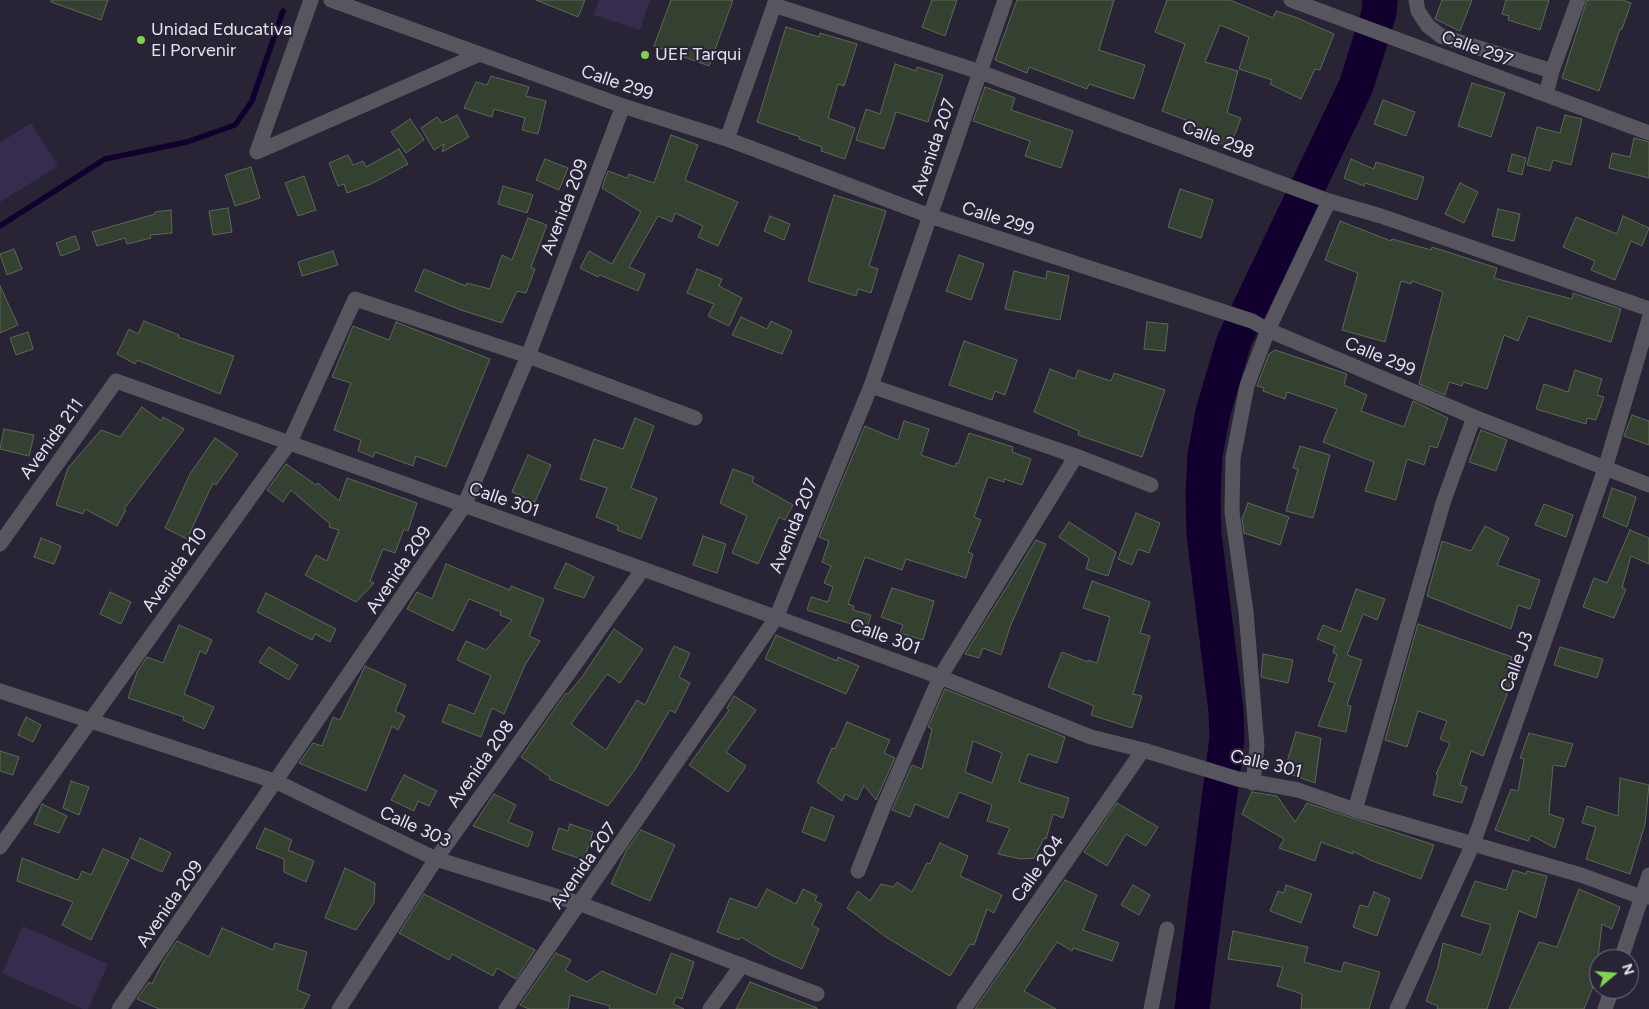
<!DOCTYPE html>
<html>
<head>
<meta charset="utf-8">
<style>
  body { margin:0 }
  #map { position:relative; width:1649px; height:1009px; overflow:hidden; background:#282436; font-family:Figtree,sans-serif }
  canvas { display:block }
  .north { position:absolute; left:1589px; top:949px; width:50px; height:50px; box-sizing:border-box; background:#282436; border:1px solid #737080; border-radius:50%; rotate:72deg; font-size:14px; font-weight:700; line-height:20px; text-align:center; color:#e4e2ee }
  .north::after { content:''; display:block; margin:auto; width:18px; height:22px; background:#80d051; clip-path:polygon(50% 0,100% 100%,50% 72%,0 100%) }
</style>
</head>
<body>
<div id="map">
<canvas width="1649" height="1009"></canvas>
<div class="north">N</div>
</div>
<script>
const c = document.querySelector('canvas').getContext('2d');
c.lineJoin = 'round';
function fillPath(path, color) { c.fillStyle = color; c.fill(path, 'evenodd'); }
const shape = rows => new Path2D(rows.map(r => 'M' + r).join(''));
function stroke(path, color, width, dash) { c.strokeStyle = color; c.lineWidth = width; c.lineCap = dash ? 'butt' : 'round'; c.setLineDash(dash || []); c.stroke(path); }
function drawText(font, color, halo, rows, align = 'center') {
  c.font = font + ' Figtree,sans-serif'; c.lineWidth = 4; c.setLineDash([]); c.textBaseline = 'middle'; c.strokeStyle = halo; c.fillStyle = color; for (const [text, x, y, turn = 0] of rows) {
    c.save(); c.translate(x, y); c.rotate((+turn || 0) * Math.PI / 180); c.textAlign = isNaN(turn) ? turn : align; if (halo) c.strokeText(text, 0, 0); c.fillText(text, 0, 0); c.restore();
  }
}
fillPath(shape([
  [599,0,650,0,640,30,594,15],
  [31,123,58,166,0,202,0,143],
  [23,926,108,964,88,1009,83,1009,2,973]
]), '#352c50');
stroke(shape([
  [0,226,105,159,187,142,235,125,252,101,283,11]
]), '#11002d', 5.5);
stroke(shape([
  [1192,1009,1227,738,1226,711,1204,534,1203,496,1205,455,1213,412,1234,341,1356,86,1379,13,1380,0]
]), '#11002d', 35);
const building = shape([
  [51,0,108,0,101,20,51,2,51,0],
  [536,0,585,0,578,17,536,0],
  [671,0,733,0,709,66,654,46,671,0],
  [932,0,957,0,945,36,922,27,932,0],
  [1017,0,1114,0,1099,50,1145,65,1134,99,1089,84,1087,89,1029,67,1027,73,995,60,1017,0],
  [1167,0,1230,0,1273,18,1276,11,1295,17,1334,34,1320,70,1315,69,1301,99,1270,84,1272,80,1239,69,1249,37,1220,25,1205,62,1238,71,1227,113,1241,118,1230,147,1188,132,1191,122,1162,111,1185,44,1155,32,1167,0],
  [1442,0,1472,0,1460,31,1435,19,1442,0],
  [1506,0,1549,0,1540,30,1508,20,1509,16,1502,14,1506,0],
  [1587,0,1622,0,1631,3,1622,29,1620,29,1599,91,1562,78,1587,0],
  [786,27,819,37,820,33,857,44,844,86,838,84,828,118,855,128,845,159,821,151,822,147,799,139,800,137,757,122,786,27],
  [895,64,916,71,917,67,943,75,928,122,896,112,884,149,856,140,866,109,880,114,895,64],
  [491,76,529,87,526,96,546,101,538,134,522,130,525,118,494,109,492,117,464,108,476,82,487,85,491,76],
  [1472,83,1505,93,1491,137,1458,126,1472,83],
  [985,87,1015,98,1011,110,1073,131,1061,168,1025,156,1030,141,973,121,985,87],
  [1383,100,1415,112,1406,136,1374,124,1383,100],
  [457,115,469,137,442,152,444,144,434,150,421,128,437,117,442,123,457,115],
  [1565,115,1582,119,1571,165,1553,160,1550,171,1527,165,1537,127,1560,133,1565,115],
  [410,119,424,140,406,153,391,132,410,119],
  [671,135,698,145,685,180,738,202,718,246,698,237,703,226,675,213,672,222,658,216,629,267,645,274,638,291,600,275,598,277,580,268,589,251,612,264,641,212,602,188,608,171,627,178,629,174,654,183,671,135],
  [1634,138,1649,142,1649,178,1609,168,1612,153,1630,157,1634,138],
  [399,149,408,164,371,184,347,193,344,184,338,186,329,163,348,155,353,165,363,161,366,167,399,149],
  [1512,154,1526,158,1522,175,1508,171,1512,154],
  [545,159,568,168,559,190,536,180,545,159],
  [1351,159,1374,169,1376,162,1424,177,1417,200,1365,183,1364,186,1344,178,1351,159],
  [251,167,260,198,235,206,225,175,251,167],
  [304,176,316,210,298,216,285,183,304,176],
  [1460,183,1478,192,1464,223,1445,214,1460,183],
  [503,186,533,195,527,213,498,204,503,186],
  [1180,189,1213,200,1201,238,1168,227,1180,189],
  [834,195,886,211,869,266,878,269,871,293,858,289,856,296,808,281,834,195],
  [228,208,232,232,213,235,209,211,228,208],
  [1498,209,1520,214,1514,241,1492,236,1498,209],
  [171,210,172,233,150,235,151,238,127,244,125,238,97,246,92,232,155,214,155,212,171,210],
  [770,216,790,224,784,240,764,231,770,216],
  [1623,216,1649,228,1642,246,1631,241,1615,280,1591,270,1595,261,1563,247,1576,217,1617,234,1623,216],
  [528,218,547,225,531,267,535,269,526,293,517,291,502,323,461,310,415,291,424,269,466,286,467,283,490,289,502,255,512,260,528,218],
  [1340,221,1391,241,1392,239,1431,250,1432,247,1497,268,1494,278,1572,299,1573,293,1621,309,1611,342,1528,316,1518,341,1504,335,1487,389,1463,382,1462,386,1449,382,1445,395,1419,384,1443,292,1412,281,1411,284,1401,281,1385,342,1342,330,1358,273,1325,260,1340,221],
  [75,236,80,249,61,256,56,243,75,236],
  [14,249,22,269,7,275,0,254,14,249],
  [333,251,338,265,302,276,298,262,333,251],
  [959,255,984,264,971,300,946,291,959,255],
  [697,269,722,279,719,286,742,298,729,326,708,316,714,304,687,293,697,269],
  [1014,271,1046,279,1047,271,1069,276,1060,320,1005,309,1014,271],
  [0,286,18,325,0,333,0,286],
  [741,317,767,329,771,321,792,331,782,354,732,335,741,317],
  [144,321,179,335,178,337,234,356,220,394,137,360,135,364,117,354,129,329,138,334,144,321],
  [396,322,490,359,446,467,416,456,413,466,375,452,373,457,358,451,361,440,334,430,351,383,332,377,353,326,389,340,396,322],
  [1147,322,1168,324,1165,351,1144,349,1147,322],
  [28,332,33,349,16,355,10,338,28,332],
  [964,341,1017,360,1005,395,995,391,992,400,949,385,964,341],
  [1275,350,1347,374,1344,385,1367,395,1361,411,1404,427,1413,401,1448,418,1437,448,1430,446,1424,465,1407,459,1396,500,1365,491,1374,462,1323,442,1337,409,1287,392,1285,399,1263,391,1264,388,1257,386,1269,354,1275,350],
  [1050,369,1075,379,1078,370,1111,381,1114,373,1165,390,1142,457,1078,435,1079,431,1034,412,1050,369],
  [1575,370,1602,379,1597,395,1604,397,1596,420,1587,418,1586,424,1536,409,1544,384,1568,392,1575,370],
  [142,407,161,421,163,417,184,429,124,509,126,510,117,526,85,509,83,514,56,505,68,468,101,430,120,437,142,407],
  [1632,415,1649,421,1649,445,1624,436,1632,415],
  [635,418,654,426,631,488,657,498,641,539,617,530,618,526,596,517,607,488,580,479,594,439,623,449,635,418],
  [904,421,929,429,921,455,955,467,956,463,958,464,969,433,1013,447,1012,452,1031,459,1022,485,1004,479,1004,482,988,477,974,517,981,520,968,552,973,554,966,578,906,559,902,570,865,557,848,604,854,606,853,610,871,615,867,629,807,610,811,597,828,602,833,587,824,583,831,566,822,562,829,541,819,537,865,426,898,440,904,421],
  [4,429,34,435,29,456,0,449,4,429],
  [1481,430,1507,440,1496,471,1469,462,1481,430],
  [215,438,238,454,216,485,213,483,187,539,165,528,190,474,215,438],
  [1300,446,1330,455,1313,518,1286,511,1298,469,1293,468,1300,446],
  [528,455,551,465,535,502,512,492,528,455],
  [286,464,316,485,318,483,339,501,347,478,417,503,408,531,404,529,395,553,383,549,370,581,374,583,356,602,305,575,316,555,327,561,339,530,329,527,330,524,291,490,283,502,267,490,286,464],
  [733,469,754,477,752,482,793,505,785,520,779,517,758,564,732,553,747,516,720,503,733,469],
  [1612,488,1636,497,1627,527,1603,517,1612,488],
  [1248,503,1289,517,1280,545,1244,533,1242,519,1248,503],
  [1544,504,1573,515,1566,537,1535,525,1544,504],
  [1136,513,1160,523,1149,553,1138,549,1132,565,1118,559,1136,513],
  [1069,522,1116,552,1108,576,1086,569,1089,558,1059,537,1069,522],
  [1485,526,1509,538,1497,565,1540,580,1530,609,1518,605,1511,629,1427,596,1442,541,1471,551,1485,526],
  [1630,530,1649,538,1649,564,1631,556,1622,588,1626,589,1614,618,1583,607,1594,578,1607,583,1630,530],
  [703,536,726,544,717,573,693,565,703,536],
  [41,538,61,546,54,564,34,557,41,538],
  [1036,540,1046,544,1010,627,1001,655,983,648,979,658,965,654,1036,540],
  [566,563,594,577,584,598,554,588,566,563],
  [446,564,510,590,511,586,544,599,529,636,540,641,525,665,504,714,492,708,481,737,442,722,449,704,474,714,491,676,457,660,466,641,486,650,512,620,500,615,501,612,469,599,453,631,407,609,417,592,432,599,446,564],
  [1092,581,1150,602,1140,633,1150,636,1133,694,1142,696,1132,728,1091,715,1094,706,1048,687,1062,652,1088,662,1088,660,1097,663,1110,617,1083,608,1092,581],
  [892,588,934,601,923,640,900,633,903,625,881,617,892,588],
  [1356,589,1385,599,1377,620,1363,614,1347,655,1362,660,1347,705,1351,706,1346,732,1318,726,1335,683,1328,681,1337,654,1333,653,1335,646,1317,639,1323,625,1341,632,1356,589],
  [110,592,131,602,121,624,100,614,110,592],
  [266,593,336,629,330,642,315,634,312,640,257,612,266,593],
  [1418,624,1512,657,1511,660,1517,661,1508,692,1483,756,1471,751,1460,785,1467,787,1462,803,1433,795,1438,775,1436,774,1450,743,1440,739,1447,721,1418,711,1407,747,1385,740,1418,624],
  [179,625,212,640,206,654,200,651,184,694,214,707,204,729,183,720,184,717,128,698,137,672,147,657,163,663,179,625],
  [614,629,643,649,620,683,607,674,571,724,606,750,637,700,645,705,674,646,690,653,679,677,690,683,675,713,670,710,634,771,608,806,549,779,550,777,521,757,566,693,568,694,582,677,614,629],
  [776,635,837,661,838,657,859,666,846,694,765,659,776,635],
  [269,647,298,665,289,680,259,662,269,647],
  [1560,647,1603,659,1597,678,1554,665,1560,647],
  [1263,654,1293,660,1288,683,1261,677,1263,654],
  [365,666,406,685,395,711,405,716,398,730,392,726,366,791,299,763,313,743,322,746,333,717,340,720,365,666],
  [945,689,1065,737,1057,763,1028,754,1019,782,1069,798,1063,818,1053,814,1046,839,1044,838,1034,858,1021,859,998,854,1010,828,987,821,992,805,959,792,948,818,915,804,910,817,892,810,912,765,922,769,932,729,928,727,945,689],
  [973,741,1002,753,992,783,965,772,973,741],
  [734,696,756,710,726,752,746,766,728,792,689,765,729,710,727,708,734,696],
  [26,717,41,725,33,742,18,735,26,717],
  [847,722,890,740,884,753,895,758,876,800,864,785,857,800,845,794,842,801,817,782,832,748,835,749,847,722],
  [1296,732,1321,738,1315,783,1284,772,1296,732],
  [1529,733,1573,744,1565,767,1553,765,1549,814,1564,819,1555,848,1531,835,1528,841,1495,830,1511,789,1518,791,1524,759,1520,758,1529,733],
  [0,751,19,757,13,775,0,771,0,751],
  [404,775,437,791,429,806,418,801,414,811,391,800,404,775],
  [1620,778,1649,785,1645,824,1630,874,1586,859,1596,827,1582,823,1587,806,1618,816,1620,778],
  [71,781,89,787,79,815,63,808,71,781],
  [1252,792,1277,796,1295,822,1307,803,1434,845,1421,879,1370,860,1353,851,1353,854,1321,842,1315,861,1279,848,1284,839,1242,814,1252,792],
  [494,794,516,805,508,822,533,832,528,847,473,826,494,794],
  [1117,803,1158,827,1146,846,1126,834,1107,866,1084,852,1117,803],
  [42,804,67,816,59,833,34,824,42,804],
  [811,807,834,816,825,841,802,832,811,807],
  [570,824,593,832,584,860,552,849,559,828,568,831,570,824],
  [265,828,292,840,288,850,314,861,306,882,284,872,284,859,256,848,265,828],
  [641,830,675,845,650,901,611,884,626,851,641,830],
  [140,838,171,853,162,872,131,858,140,838],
  [940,843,968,856,960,876,1002,895,994,913,987,909,974,945,970,944,950,976,886,937,847,908,858,891,870,901,881,884,893,887,897,882,912,892,927,863,930,864,940,843],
  [103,849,129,860,91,940,62,925,73,902,17,881,22,858,78,880,82,871,91,875,103,849],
  [345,868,375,883,374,903,356,930,325,918,345,868],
  [1513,870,1526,874,1527,871,1547,876,1536,918,1519,911,1487,1009,1437,1009,1438,1006,1426,1001,1438,967,1443,943,1481,955,1491,925,1461,916,1475,881,1506,890,1513,870],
  [1065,880,1097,895,1083,930,1119,943,1112,961,1073,948,1072,951,1057,942,1024,991,1056,1009,975,1009,1065,880],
  [1133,885,1150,895,1139,915,1121,905,1133,885],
  [1286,885,1312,894,1301,923,1270,911,1278,891,1284,893,1286,885],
  [767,889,796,904,803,889,817,896,815,901,822,904,812,925,819,929,802,969,773,956,741,937,739,940,717,932,730,898,757,908,767,889],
  [1579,889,1620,907,1612,929,1602,924,1595,982,1584,1009,1509,1009,1539,942,1557,947,1579,889],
  [1374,892,1390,899,1377,936,1353,927,1360,905,1368,907,1374,892],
  [424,894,535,950,516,979,497,968,493,976,452,954,449,960,399,933,424,894],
  [222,928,273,950,275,943,307,952,297,990,310,995,303,1009,159,1009,137,999,149,982,152,984,163,962,177,941,209,957,222,928],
  [1233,931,1308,947,1304,962,1341,972,1344,962,1380,972,1369,1009,1301,1009,1302,994,1277,986,1283,967,1228,959,1233,931],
  [556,953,571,960,565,970,587,982,602,971,656,995,671,953,694,962,682,999,676,997,673,1004,684,1009,609,1009,610,1006,570,995,568,1009,529,1009,520,1005,556,953],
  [750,982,817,1008,817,1009,736,1009,750,982]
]);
fillPath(building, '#354130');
stroke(building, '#5c6956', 1);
stroke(shape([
  [331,0,623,106,727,139,930,216,1252,321,1268,330,1474,417,1649,485],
  [1291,0,1649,133],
  [1416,0,1418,11,1428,26,1441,36,1552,71],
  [774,5,980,72,1329,201,1381,216,1649,309],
  [1546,94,1552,71,1578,0],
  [727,139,776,0],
  [257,152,480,54],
  [257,152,311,0],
  [871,386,1076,456,1151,485],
  [0,544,116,381,643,569,940,677,1091,737,1143,750,1238,779,1298,790,1355,810,1581,875,1641,897,1649,897],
  [0,691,277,782,436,859,581,904,817,994],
  [1253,783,1257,746,1246,612,1232,512,1233,458,1247,386,1268,330,1329,201],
  [1355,810,1443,503,1474,417],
  [0,847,290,442,355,299,528,356,695,418],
  [858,871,883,808,940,677,1076,456],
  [1621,959,1649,875],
  [119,1009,464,506,528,356,623,106],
  [339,1009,436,859,643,569],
  [506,1009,776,618,871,386,1005,0],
  [710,1009,742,965],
  [964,1009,1143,750],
  [1151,1009,1167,929],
  [1397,1009,1473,844,1605,469,1649,319],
  [1605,1009,1612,989]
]), '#57565f', 15);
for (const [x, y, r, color] of [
  [141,40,5,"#80d051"],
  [645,55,5,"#80d051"]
]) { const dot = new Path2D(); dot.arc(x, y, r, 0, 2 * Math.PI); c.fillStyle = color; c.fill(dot); stroke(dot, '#282436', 2); }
drawText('18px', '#e4e2ee', '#282436', [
  ["Unidad Educativa",151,30],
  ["El Porvenir",151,51],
  ["UEF Tarqui",655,55]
], 'left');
drawText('18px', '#e4e2ee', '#282436', [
  ["Calle 297",1477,49,20],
  ["Calle 299",617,83,19],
  ["Calle 298",1218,140,21],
  ["Avenida 207",934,147,-71],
  ["Avenida 209",565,207,-69],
  ["Calle 299",998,219,18],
  ["Calle 299",1380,357,23],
  ["Avenida 211",52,439,-54],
  ["Calle 301",504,500,19],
  ["Avenida 207",794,526,-68],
  ["Avenida 210",175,570,-55],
  ["Avenida 209",399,570,-56],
  ["Calle 301",885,637,20],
  ["Calle J3",1517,662,-70],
  ["Avenida 208",481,764,-55],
  ["Calle 301",1266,764,13],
  ["Calle 303",415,827,24],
  ["Avenida 207",584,866,-55],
  ["Calle 204",1038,869,-55],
  ["Avenida 209",170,904,-55]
]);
</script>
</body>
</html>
